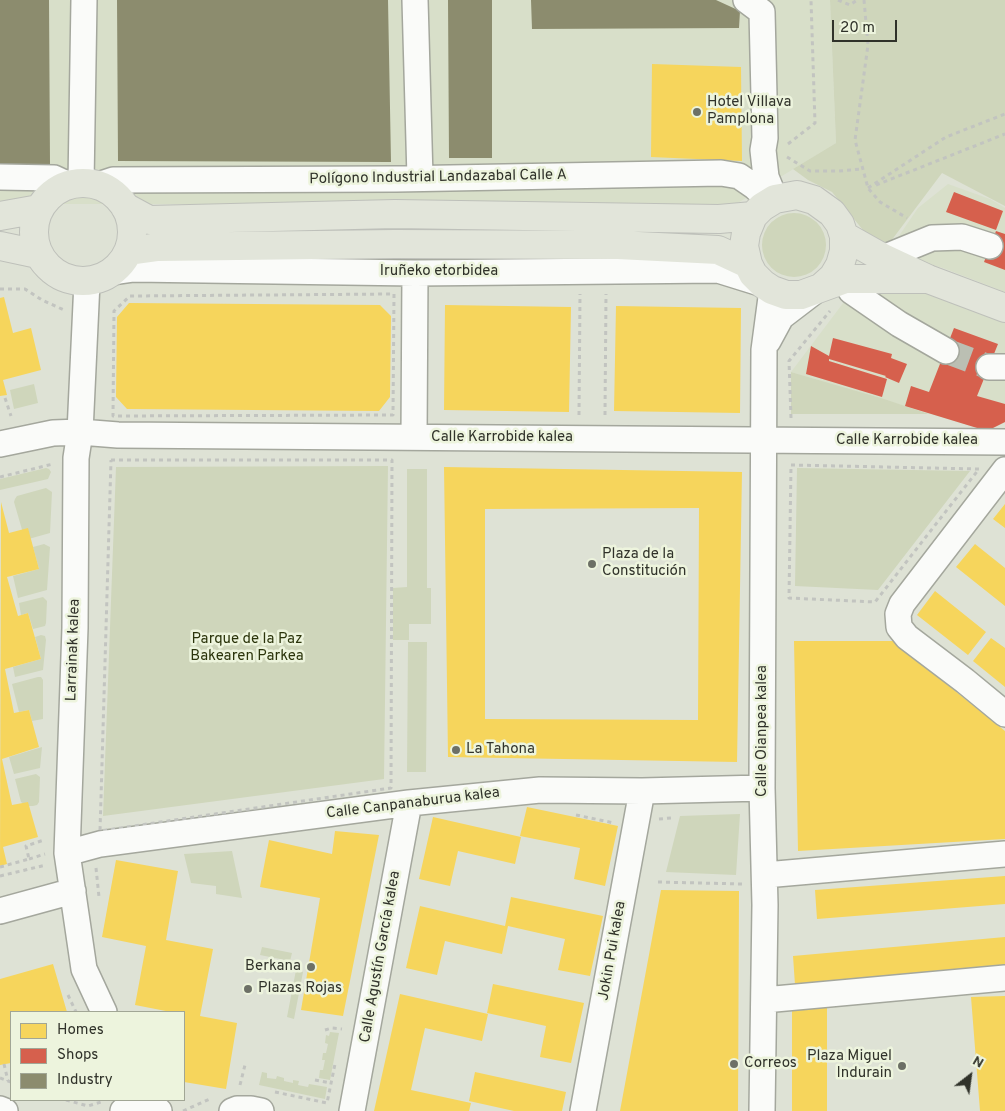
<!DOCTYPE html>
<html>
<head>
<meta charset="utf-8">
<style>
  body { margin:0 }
  #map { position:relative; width:1005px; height:1111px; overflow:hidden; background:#dee2d5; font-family:Overpass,sans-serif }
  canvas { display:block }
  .legend { position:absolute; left:10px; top:1011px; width:175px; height:90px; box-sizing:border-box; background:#edf4dd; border:1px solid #a1a695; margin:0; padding:6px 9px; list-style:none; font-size:15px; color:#30322a }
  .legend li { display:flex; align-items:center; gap:10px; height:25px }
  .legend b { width:25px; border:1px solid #a1a695 }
  .north { position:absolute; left:945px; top:1051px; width:50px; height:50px; -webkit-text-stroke:4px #edf4dd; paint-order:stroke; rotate:30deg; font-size:14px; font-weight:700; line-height:20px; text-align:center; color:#30322a }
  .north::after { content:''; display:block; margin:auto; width:18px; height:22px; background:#30322a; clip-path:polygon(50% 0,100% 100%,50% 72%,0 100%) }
  .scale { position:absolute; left:832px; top:20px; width:65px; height:22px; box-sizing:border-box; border:2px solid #30322a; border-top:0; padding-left:6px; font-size:15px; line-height:18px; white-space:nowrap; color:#30322a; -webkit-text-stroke:4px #edf4dd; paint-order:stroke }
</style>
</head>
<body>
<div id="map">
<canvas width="1005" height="1111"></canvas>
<ul class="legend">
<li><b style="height:14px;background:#f6d55c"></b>Homes</li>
<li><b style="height:14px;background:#d6604d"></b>Shops</li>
<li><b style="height:14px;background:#8c8c6e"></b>Industry</li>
</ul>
<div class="north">N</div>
<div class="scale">20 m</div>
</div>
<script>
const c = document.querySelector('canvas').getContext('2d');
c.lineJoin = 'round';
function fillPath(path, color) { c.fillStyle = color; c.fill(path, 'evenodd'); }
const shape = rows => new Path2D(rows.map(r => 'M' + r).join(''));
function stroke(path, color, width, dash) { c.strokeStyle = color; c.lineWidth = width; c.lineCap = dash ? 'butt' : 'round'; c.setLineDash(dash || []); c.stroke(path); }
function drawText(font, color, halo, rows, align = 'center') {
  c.font = font + ' Overpass,sans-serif'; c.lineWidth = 5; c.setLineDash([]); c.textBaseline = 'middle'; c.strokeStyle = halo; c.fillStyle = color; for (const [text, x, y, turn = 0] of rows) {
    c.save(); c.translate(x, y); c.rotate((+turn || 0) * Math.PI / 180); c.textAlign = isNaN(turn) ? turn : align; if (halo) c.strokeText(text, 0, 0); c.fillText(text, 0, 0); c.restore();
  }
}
fillPath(shape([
  [0,0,830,0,836,143,723,212,406,204,0,204],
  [948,184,990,199,1005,208,1005,292,943,268,888,252,918,208],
  [872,288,923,292,962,303,1005,320,1005,422,987,431,791,372,850,294]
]), '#d8dfc9');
fillPath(shape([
  [830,0,1005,0,1005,206,942,173,885,249,867,235,832,192,808,180,793,169,836,143],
  '762 245a32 32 0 1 1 64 0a32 32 0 1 1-64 0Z',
  [791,372,884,399,929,414,791,414],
  [34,384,38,403,14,409,10,390],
  [388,466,384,779,103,816,116,467],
  [46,468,49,469,51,472,48,479,0,490,0,479],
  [797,468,970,471,878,590,795,586],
  [407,469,427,469,427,588,431,588,431,624,409,624,409,640,393,640,393,588,407,587],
  [46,488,52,492,50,533,25,540,14,502,15,499,17,496],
  [44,544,50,547,47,590,18,598,13,576,39,569,33,547],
  [43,597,47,601,46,623,45,626,33,629,28,613,21,615,19,603],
  [41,635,45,636,46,640,43,670,15,677,13,667,41,659,35,637],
  [408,642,427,642,426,772,407,772],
  [38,677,41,677,43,680,43,719,32,721,29,710,19,712,12,684],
  [42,747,40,768,14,774,9,757],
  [36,774,40,777,39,802,37,805,33,806,27,806,21,802,15,779],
  [740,814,736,875,666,872,680,816],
  [232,851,242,898,216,894,216,886,191,883,184,854],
  [262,947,292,953,290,961,260,955],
  [296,970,303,972,294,1019,287,1017],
  [330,1032,339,1033,330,1080,319,1078,320,1070,323,1070,325,1060,322,1060,323,1053,326,1053,328,1044,325,1043,326,1035,329,1036],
  [262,1072,267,1073,267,1078,276,1079,277,1076,284,1078,284,1081,293,1083,293,1080,299,1081,298,1085,308,1087,309,1084,327,1087,325,1099,259,1085]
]), '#cfd6bb');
fillPath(shape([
  [652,64,741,67,742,161,651,157],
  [4,297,13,333,31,328,41,370,3,380,7,395,0,396,0,298],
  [129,303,380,305,391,316,390,397,379,411,127,409,116,397,117,317],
  [445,305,571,307,569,412,444,410],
  [616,306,741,308,740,413,614,411],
  [444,467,742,472,737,762,448,757],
  [699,508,698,720,485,719,485,509],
  [1,502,9,533,28,528,39,569,7,577,18,616,28,613,41,659,5,669,14,713,29,710,39,747,2,759,12,805,28,802,38,837,3,847,7,864,0,866],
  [1005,504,1005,528,993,519],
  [975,544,1005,568,1005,606,956,567],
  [935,591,986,632,968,655,917,615],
  [991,638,1005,648,1005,687,973,661],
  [794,641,893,641,1005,731,1005,839,798,851],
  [527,807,618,826,605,886,574,879,580,848,520,836],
  [433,817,521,837,515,864,458,851,450,886,419,879],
  [335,831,379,835,343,1016,301,1010,320,898,260,887,269,840,332,854],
  [116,860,178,871,166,940,213,949,200,1016,237,1023,226,1089,184,1082,184,1012,171,1012,135,1005,146,946,102,937],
  [1005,876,1005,904,817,919,815,890],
  [661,890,739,891,738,1111,620,1111],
  [511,897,603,916,590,976,558,970,565,939,508,926,502,954,445,941,437,975,406,968,420,906,505,926],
  [1005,937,1005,968,795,985,793,956],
  [53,964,67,1012,11,1012,11,1063,0,1065,0,979],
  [493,984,584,1003,571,1063,540,1057,546,1026,487,1013],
  [400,994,488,1014,482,1041,425,1028,411,1090,471,1103,469,1111,374,1111],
  [1005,996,1005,1111,980,1111,971,997],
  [827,1006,827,1111,792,1111,792,1009],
  [475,1072,566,1092,562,1111,514,1111,469,1101]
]), '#f6d55c');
fillPath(shape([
  [954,192,1003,211,996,230,946,212],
  [996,231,1005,234,1005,270,984,262],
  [954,328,998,344,977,396,1005,404,1005,422,987,431,905,406,911,386,929,392],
  [833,338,892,354,891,358,907,364,899,383,885,377,886,376,829,359,829,361,887,379,882,397,806,374,811,346,829,356]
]), '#d6604d');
fillPath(shape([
  [0,0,49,0,50,165,0,165],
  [117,0,388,0,391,162,118,161],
  [448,0,492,0,492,158,449,158],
  [531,0,716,0,740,11,739,28,532,29]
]), '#8c8c6e');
stroke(shape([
  [946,351,989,367]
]), '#bbbfb3', 25, [25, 12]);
const minor = shape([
  [415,0,420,178],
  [746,0,762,12,765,138,763,150,766,177,775,199],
  [0,177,54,178,69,185],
  [81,183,84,0],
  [98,185,113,180,396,179,721,173,739,176,755,187,770,201],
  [883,258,932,238,962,237,990,246],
  [113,272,134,269,415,273,718,270,763,284],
  [845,279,851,291,899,324,946,351],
  [87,282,80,432,76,458,75,628,67,853,84,969,104,1012],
  [768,341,781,317,815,291],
  [989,367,1005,367],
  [414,437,415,273],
  [0,444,53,433,80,432,118,435,1005,442],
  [1005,470,902,604,898,614,899,627,907,637,965,681,1005,714],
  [67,853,100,844,409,803,540,790,642,791,762,788],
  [765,875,1005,854],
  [0,911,73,891],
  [764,1000,1005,978],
  [0,1109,5,1111],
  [123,1111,136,1103,144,1102,151,1104,159,1111],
  [232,1111,237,1109,251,1109,261,1111],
  [352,1111,409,803],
  [583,1111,642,791],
  [762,1111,765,905,762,788,764,350,772,290]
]);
const major = shape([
  '34 232a49 49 0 1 1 98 0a49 49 0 1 1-98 0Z',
  [125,207,149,220,395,214,719,219,753,216],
  [0,216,39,209],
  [844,236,883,258,928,279,1005,308],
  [0,246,38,254],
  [129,251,158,247,395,244,618,245,718,250,748,264],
  [823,286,833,277,840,265,844,251,844,236,840,224,832,213,814,200,797,195,775,199,762,207,753,216,746,233,744,246,748,264,753,274,763,284,772,290,786,295,801,295,845,279,928,279]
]);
stroke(minor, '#a4a79d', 28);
stroke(major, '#bec0ba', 30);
stroke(shape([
  [838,0,850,5,857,0],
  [864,0,868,45,855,140,868,188,880,202,907,218],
  [788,144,815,123,811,0],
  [787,157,810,171,839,171,862,169],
  [876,185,1005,134],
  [868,188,946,137,1005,114],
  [0,289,25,289,42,300,64,310],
  [394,294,393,415,113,416,114,311,130,296,394,294],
  [5,398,11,416],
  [579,415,580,294],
  [605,415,606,294],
  [791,418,789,361,830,311],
  [111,460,392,460,391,788,100,831,111,460],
  [791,465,979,469,875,602,789,598,791,465],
  [0,477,53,464],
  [576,815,614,823],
  [659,819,671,818],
  [29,859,45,854],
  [0,867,29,859,26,846,44,840],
  [96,868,99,897],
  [0,876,46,865],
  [658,882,743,884],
  [68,995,76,1012],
  [325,1030,332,1028,342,1029],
  [4,1064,8,1081],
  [0,1078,11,1082],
  [315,1080,331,1083],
  [240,1085,245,1065],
  [275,1092,327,1103,335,1064],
  [66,1100,88,1106,101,1102],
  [183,1111,212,1098]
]), '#c2c4c0', 3, [4, 4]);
stroke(minor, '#fafbf9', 25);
stroke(major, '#e2e5da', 28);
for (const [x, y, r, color] of [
  [697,112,5,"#6d7066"],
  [592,564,5,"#6d7066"],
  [456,750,5,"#6d7066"],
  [311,967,5,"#6d7066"],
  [248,989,5,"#6d7066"],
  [734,1064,5,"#6d7066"],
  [902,1066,5,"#6d7066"]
]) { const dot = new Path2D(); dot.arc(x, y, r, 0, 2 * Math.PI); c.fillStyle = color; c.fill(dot); stroke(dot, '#edf4dd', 2); }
drawText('15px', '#30322a', '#edf4dd', [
  ["Hotel Villava",707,103],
  ["Pamplona",707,120],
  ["Plaza de la",602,555],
  ["Constitución",602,572],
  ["La Tahona",466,750],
  ["Berkana",301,967,"right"],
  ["Plazas Rojas",258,989],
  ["Plaza Miguel",892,1057,"right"],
  ["Indurain",892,1074,"right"],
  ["Correos",744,1064]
], 'left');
drawText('15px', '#30322a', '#edf4dd', [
  ["Polígono Industrial Landazabal Calle A",438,178,-1],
  ["Iruñeko etorbidea",439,272],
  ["Calle Karrobide kalea",502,438],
  ["Calle Karrobide kalea",907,441],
  ["Larrainak kalea",74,650,-88],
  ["Calle Oianpea kalea",763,731,-90],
  ["Calle Canpanaburua kalea",413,804,-7],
  ["Jokin Pui kalea",613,951,-80],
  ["Calle Agustín García kalea",381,957,-80]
]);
drawText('15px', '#2b340b', '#edf4dd', [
  ["Parque de la Paz",247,640],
  ["Bakearen Parkea",247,657]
]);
</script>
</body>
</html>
